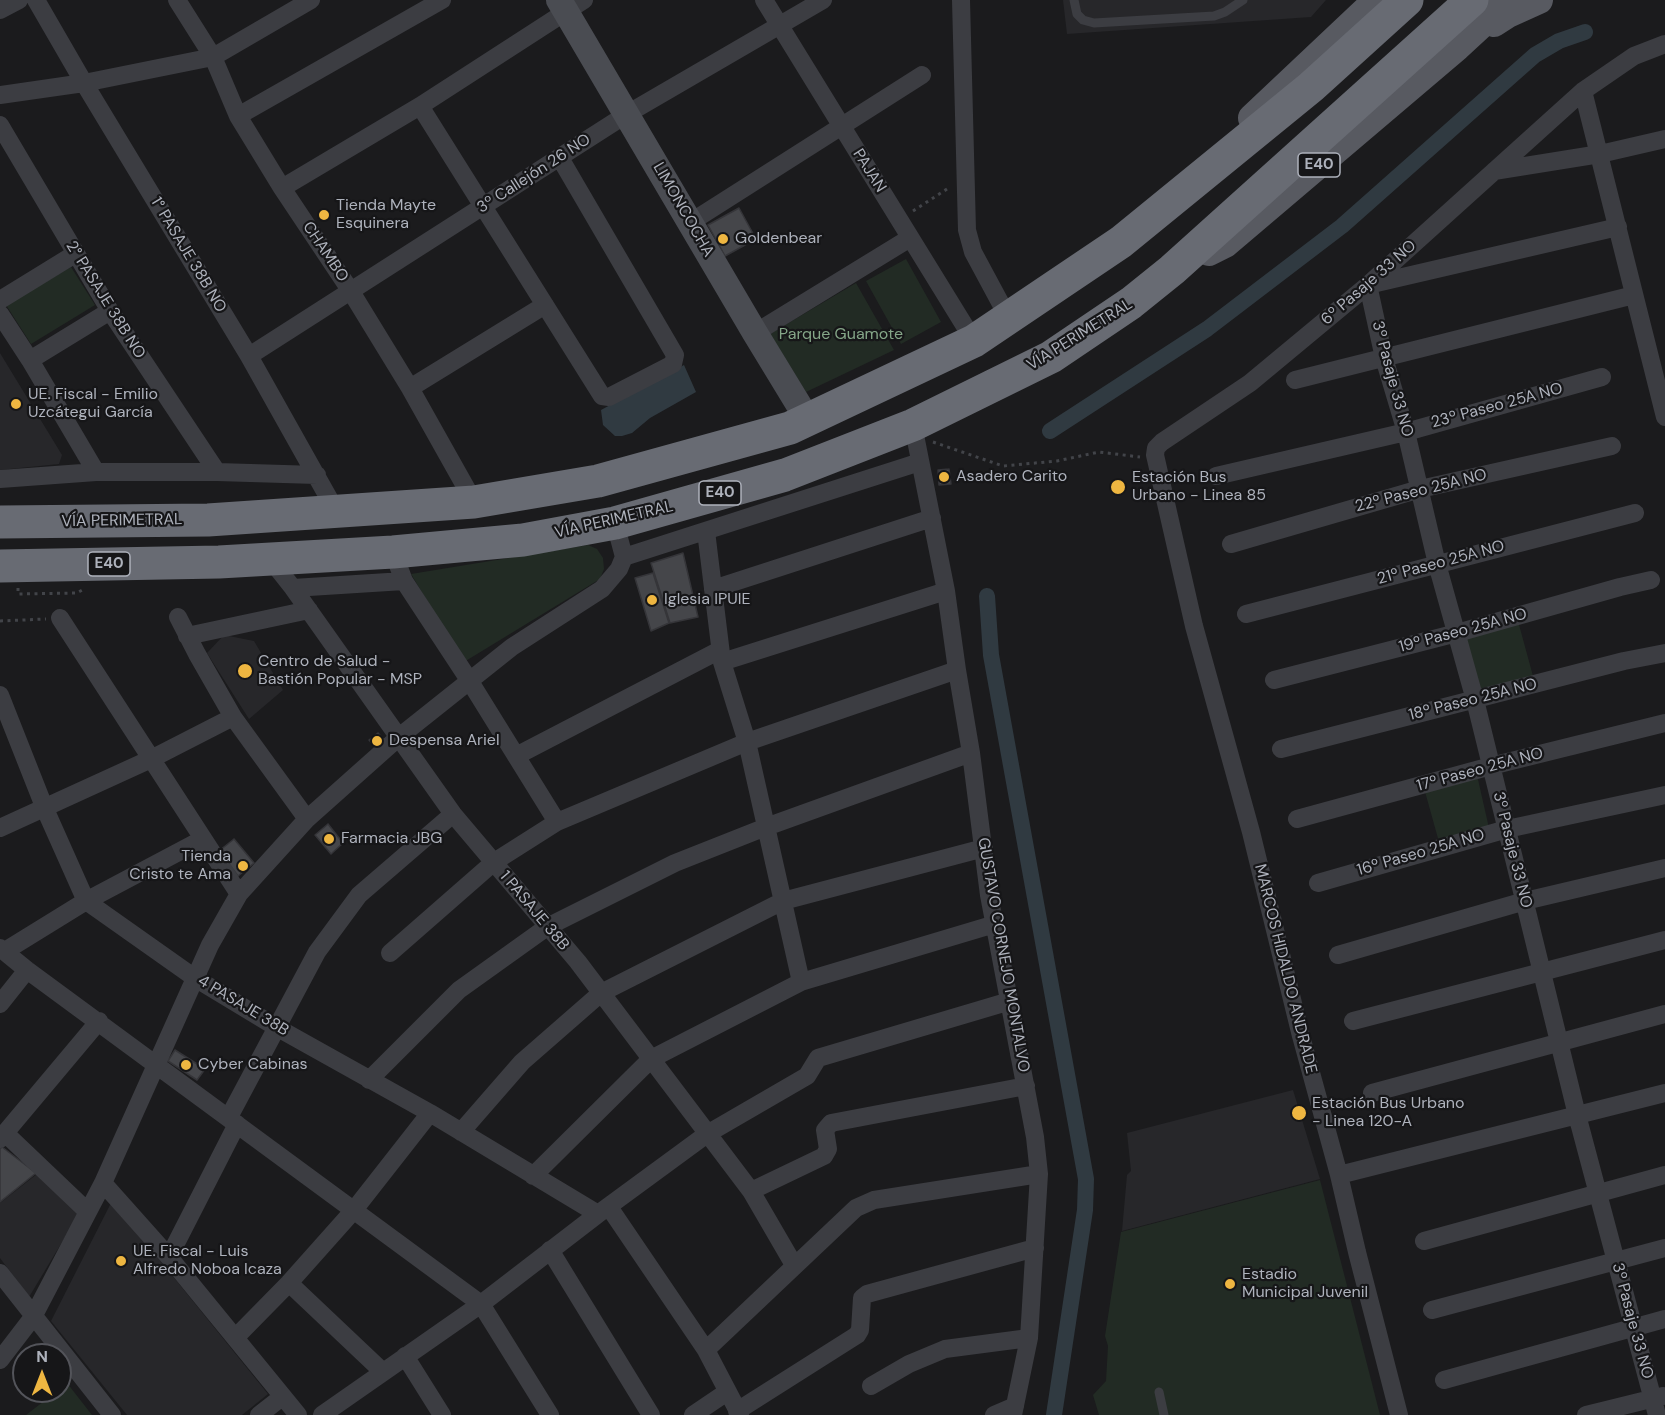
<!DOCTYPE html>
<html>
<head>
<meta charset="utf-8">
<style>
  body { margin:0 }
  #map { position:relative; width:1665px; height:1415px; overflow:hidden; background:#1b1b1d; font-family:"DM Sans",sans-serif }
  canvas { display:block }
  .north { position:absolute; left:12px; top:1343px; width:60px; height:60px; box-sizing:border-box; background:#161618; border:2px solid #53545a; border-radius:50%; rotate:0deg; font-size:16px; font-weight:700; line-height:24px; text-align:center; color:#aeb2bc }
  .north::after { content:''; display:block; margin:auto; width:21px; height:27px; background:#eeb641; clip-path:polygon(50% 0,100% 100%,50% 72%,0 100%) }
</style>
</head>
<body>
<div id="map">
<canvas width="1665" height="1415"></canvas>
<div class="north">N</div>
</div>
<script>
const c = document.querySelector('canvas').getContext('2d');
c.lineJoin = 'round';
function fillPath(path, color) { c.fillStyle = color; c.fill(path, 'evenodd'); }
const shape = rows => new Path2D(rows.map(r => 'M' + r).join(''));
function stroke(path, color, width, dash) { c.strokeStyle = color; c.lineWidth = width; c.lineCap = dash ? 'butt' : 'round'; c.setLineDash(dash || []); c.stroke(path); }
function drawText(font, color, halo, rows, align = 'center') {
  c.font = font + ' "DM Sans",sans-serif'; c.lineWidth = 4.5; c.setLineDash([]); c.textBaseline = 'middle'; c.strokeStyle = halo; c.fillStyle = color; for (const [text, x, y, turn = 0] of rows) {
    c.save(); c.translate(x, y); c.rotate((+turn || 0) * Math.PI / 180); c.textAlign = isNaN(turn) ? turn : align; if (halo) c.strokeText(text, 0, 0); c.fillText(text, 0, 0); c.restore();
  }
}
fillPath(shape([
  [1063,0,1326,0,1311,17,1067,34],
  [0,353,62,455,59,464,0,470],
  [224,635,254,641,283,690,249,719,207,653],
  [1293,1090,1320,1179,1122,1231,1127,1175,1131,1171,1127,1133],
  [37,1174,79,1214,29,1297,0,1258,0,1203],
  [112,1201,268,1394,242,1415,127,1415,51,1321]
]), '#27272a');
fillPath(shape([
  [906,259,941,322,901,344,866,281],
  [71,267,95,305,31,344,6,305],
  [856,283,894,350,806,392,770,334],
  [588,545,597,549,603,558,604,569,600,579,464,662,411,574],
  [1518,621,1533,676,1476,692,1461,636],
  [1477,775,1489,828,1439,842,1424,788],
  [1320,1180,1380,1415,1099,1415,1093,1395,1106,1381,1108,1346,1105,1336,1121,1232],
  [67,1383,92,1415,26,1415,57,1391,60,1391,60,1388]
]), '#222b24');
fillPath(shape([
  [684,365,696,392,650,418,632,433,622,436,615,436,603,425,601,410]
]), '#303a41');
stroke(shape([
  [1050,431,1207,329,1342,226,1535,55,1559,41,1585,32],
  [987,596,991,655,1086,1179,1085,1210,1054,1415]
]), '#303a41', 16);
const building = shape([
  [739,208,756,239,725,256,708,225,739,208],
  [949,469,951,484,939,485,938,470,949,469],
  [683,553,698,617,670,623,651,563,683,553],
  [653,573,669,623,651,631,635,578,653,573],
  [378,733,385,741,376,748,369,740,378,733],
  [328,824,343,843,331,854,315,835,328,824],
  [234,839,254,863,238,876,219,851,234,839],
  [175,1050,205,1069,197,1080,168,1061,175,1050],
  [2,1147,36,1173,0,1202,0,1149,2,1147]
]);
fillPath(building, '#45464a');
stroke(building, '#353539', 1.5);
stroke(shape([
  [913,211,947,189],
  [933,442,1003,466,1057,461,1099,452,1140,457],
  [18,588,18,594,77,593,84,589],
  [0,621,46,619]
]), '#424449', 3, [3, 4.5]);
stroke(shape([
  [1074,0,1077,14,1083,20,1094,23,1214,16,1225,12,1243,0],
  [1159,1392,1164,1415]
]), '#3c3d42', 9);
stroke(shape([
  [36,0,84,83,249,356,336,511],
  [177,0,213,57,238,116,282,188,350,290,410,388,474,502],
  [764,0,974,341],
  [961,0,967,230,973,252,1009,319],
  [0,10,19,0],
  [1583,91,1665,417],
  [0,95,84,83,213,57,311,0],
  [420,106,602,396,609,397,673,364,675,355,560,158],
  [238,116,442,0],
  [0,125,110,311,217,472],
  [1494,171,1600,154,1665,139],
  [282,188,420,106,584,0],
  [691,222,922,75],
  [1618,227,1368,285,1384,358,1406,432,1437,564,1475,700,1577,1115,1657,1415],
  [0,300,75,254],
  [0,314,30,360,96,472],
  [755,333,910,238],
  [249,356,627,114,823,0],
  [30,360,110,311],
  [1295,380,1634,295],
  [410,388,545,305],
  [913,425,946,591,957,670,971,753,989,895,1035,1137,1039,1174,1029,1338,1013,1415],
  [1216,476,1406,432,1602,377],
  [0,479,96,472,217,472,317,475],
  [706,531,722,662,747,742,801,982],
  [1231,544,1420,489,1612,446],
  [393,552,404,581,469,680,557,822],
  [624,557,920,462],
  [270,559,293,588,453,814,578,962,751,1191,794,1265],
  [293,588,404,581],
  [713,589,932,518],
  [1246,614,1635,513],
  [178,617,197,654,233,717,307,819],
  [60,618,239,894],
  [187,636,309,610],
  [722,662,946,591],
  [1274,680,1457,633,1620,587,1651,580],
  [0,695,45,809,86,901,195,978,276,1027,430,1113,598,1214],
  [1281,749,1624,661,1665,653],
  [516,756,720,650],
  [1297,819,1491,766,1665,723],
  [0,828,151,759,233,717],
  [1318,883,1507,829,1665,795],
  [0,948,27,970,481,1304,550,1415],
  [5,951,86,901,203,839],
  [390,953,494,862,557,822,747,742,957,670],
  [1338,955,1525,901,1665,868],
  [0,1004,27,970],
  [1353,1021,1665,940],
  [369,1080,459,990,547,927,675,863,766,827,971,753],
  [1372,1093,1665,1014],
  [229,1117,317,952,359,895,453,814],
  [461,1132,522,1062,601,993,783,901,984,848],
  [5,1133,88,1212],
  [0,1139,99,1021],
  [1339,1175,1665,1093],
  [533,1176,651,1059,801,982,995,924],
  [103,1183,169,1257,298,1415],
  [751,1191,824,1156,828,1149,825,1130,831,1123,1026,1086],
  [609,1207,706,1350,740,1415],
  [1424,1241,1665,1175],
  [550,1250,651,1415],
  [169,1257,237,1124],
  [0,1273,112,1415],
  [289,1283,382,1371],
  [1432,1310,1665,1248],
  [235,1338,289,1283,354,1210,430,1113],
  [706,1350,856,1208,874,1200,1039,1174],
  [405,1356,442,1415],
  [0,1360,33,1317,103,1183,210,945,239,894,307,819,399,737,512,647,602,589,619,569,624,557,615,523],
  [1444,1380,1665,1319],
  [871,1386,909,1364,945,1349,1029,1338],
  [737,1411,857,1335,860,1330,862,1298,867,1294,1035,1248],
  [259,1415,282,1397],
  [322,1415,481,1304,598,1214,707,1134,807,1076,818,1058,1010,1001],
  [693,1415,727,1392],
  [994,1415,1015,1406],
  [1399,1415,1357,1252,1339,1175,1301,1036,1251,832,1194,626,1155,455,1156,448,1162,442,1250,383,1368,285,1583,91,1634,56,1665,44],
  [1586,1415,1663,1396]
]), '#3c3d42', 18);
stroke(shape([
  [559,0,755,333,808,420]
]), '#4a4c52', 26);
stroke(shape([
  [1494,23,1508,14,1539,0],
  [1252,118,1377,0],
  [1209,252,1225,244,1457,47,1508,0]
]), '#585a61', 28);
stroke(shape([
  [0,522,208,520,474,502,598,481,790,428,974,341,1121,242,1311,87,1407,0],
  [0,566,219,562,393,552,523,540,615,523,785,475,913,425,1051,357,1131,303,1172,270,1472,0]
]), '#686b73', 33);
for (const [x, y, r, color] of [
  [324,215,6,"#eeb641"],
  [723,239,6,"#eeb641"],
  [16,404,6,"#eeb641"],
  [944,477,6,"#eeb641"],
  [1118,487,8,"#eeb641"],
  [652,600,6,"#eeb641"],
  [245,671,8,"#eeb641"],
  [377,741,6,"#eeb641"],
  [329,839,6,"#eeb641"],
  [243,866,6,"#eeb641"],
  [186,1065,6,"#eeb641"],
  [1299,1113,8,"#eeb641"],
  [121,1261,6,"#eeb641"],
  [1230,1284,6,"#eeb641"]
]) { const dot = new Path2D(); dot.arc(x, y, r, 0, 2 * Math.PI); c.fillStyle = color; c.fill(dot); stroke(dot, '#161618', 2); }
for (const [x, y, w] of [
  [1319,165,42],
  [720,493,42],
  [109,564,42]
]) { const box = new Path2D(); box.roundRect(x - w / 2, y - 12, w, 24, 4.5); c.fillStyle = '#161618'; c.fill(box); stroke(box, '#aeb2bc', 1.5); }
drawText('bold 15px', '#aeb2bc', null, [
  ["E40",1319,165],
  ["E40",720,493],
  ["E40",109,564]
]);
drawText('16px', '#aeb2bc', '#161618', [
  ["PAJAN",869,171,58],
  ["3º Callejón 26 NO",534,174,-33],
  ["LIMONCOCHA",683,210,60],
  ["CHAMBO",325,252,56],
  ["1° PASAJE 38B NO",188,255,59],
  ["6º Pasaje 33 NO",1369,283,-41],
  ["2° PASAJE 38B NO",105,300,58],
  ["VÍA PERIMETRAL",1080,335,-32],
  ["3º Pasaje 33 NO",1392,379,75],
  ["23º Paseo 25A NO",1497,406,-15],
  ["22º Paseo 25A NO",1421,491,-14],
  ["VÍA PERIMETRAL",614,520,-13],
  ["VÍA PERIMETRAL",122,521,-1],
  ["21º Paseo 25A NO",1441,563,-15],
  ["19º Paseo 25A NO",1463,631,-15],
  ["18º Paseo 25A NO",1473,700,-14],
  ["17º Paseo 25A NO",1480,770,-15],
  ["3º Pasaje 33 NO",1512,850,76],
  ["16º Paseo 25A NO",1421,853,-16],
  ["1 PASAJE 38B",534,911,50],
  ["GUSTAVO CORNEJO MONTALVO",1003,955,80],
  ["MARCOS HIDALDO ANDRADE",1285,969,76],
  ["4 PASAJE 38B",243,1006,31],
  ["3º Pasaje 33 NO",1632,1321,75]
]);
drawText('16px', '#aeb2bc', '#161618', [
  ["Tienda Mayte",336,206],
  ["Esquinera",336,224],
  ["Goldenbear",735,239],
  ["UE. Fiscal - Emilio",28,395],
  ["Uzcátegui García",28,413],
  ["Asadero Carito",956,477],
  ["Estación Bus",1132,478],
  ["Urbano - Linea 85",1132,496],
  ["Iglesia IPUIE",664,600],
  ["Centro de Salud -",258,662],
  ["Bastión Popular - MSP",258,680],
  ["Despensa Ariel",389,741],
  ["Farmacia JBG",341,839],
  ["Tienda",231,857,"right"],
  ["Cristo te Ama",231,875,"right"],
  ["Cyber Cabinas",198,1065],
  ["Estación Bus Urbano",1312,1104],
  ["- Linea 120-A",1312,1122],
  ["UE. Fiscal - Luis",133,1252],
  ["Alfredo Noboa Icaza",133,1270],
  ["Estadio",1242,1275],
  ["Municipal Juvenil",1242,1293]
], 'left');
drawText('16px', '#85a688', '#161618', [
  ["Parque Guamote",841,335]
]);
</script>
</body>
</html>
